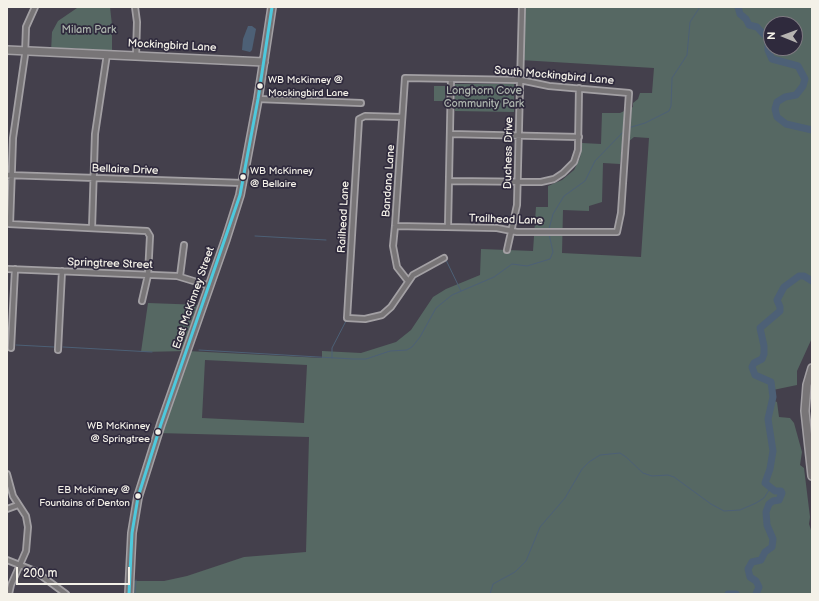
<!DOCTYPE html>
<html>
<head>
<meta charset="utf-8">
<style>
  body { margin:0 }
  #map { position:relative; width:819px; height:601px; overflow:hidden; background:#44404c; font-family:"Balsamiq Sans",sans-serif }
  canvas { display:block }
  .frame { position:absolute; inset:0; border:8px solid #f4f1e8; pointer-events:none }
  .north { position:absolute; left:763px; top:16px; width:40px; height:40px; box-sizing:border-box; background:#2f2a3d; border:1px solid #7e7a81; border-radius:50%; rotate:271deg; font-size:11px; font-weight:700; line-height:16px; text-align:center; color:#f4f1e8 }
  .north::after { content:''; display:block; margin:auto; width:14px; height:18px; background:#b6b3b1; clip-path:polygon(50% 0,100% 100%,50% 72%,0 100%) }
  .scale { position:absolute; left:16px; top:567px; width:114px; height:18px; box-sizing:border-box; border:2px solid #f4f1e8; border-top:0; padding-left:5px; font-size:12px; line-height:14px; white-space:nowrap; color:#f4f1e8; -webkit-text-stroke:3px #2f2a3d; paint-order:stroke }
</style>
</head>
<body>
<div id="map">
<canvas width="819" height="601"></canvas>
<div class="frame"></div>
<div class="north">N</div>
<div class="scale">200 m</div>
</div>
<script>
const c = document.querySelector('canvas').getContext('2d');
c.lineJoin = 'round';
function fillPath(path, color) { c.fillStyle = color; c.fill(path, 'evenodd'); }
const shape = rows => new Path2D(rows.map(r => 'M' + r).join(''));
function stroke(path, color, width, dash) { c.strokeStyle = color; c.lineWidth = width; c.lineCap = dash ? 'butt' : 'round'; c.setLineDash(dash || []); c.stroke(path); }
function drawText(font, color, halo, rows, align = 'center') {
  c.font = font + ' "Balsamiq Sans",sans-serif'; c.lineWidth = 3.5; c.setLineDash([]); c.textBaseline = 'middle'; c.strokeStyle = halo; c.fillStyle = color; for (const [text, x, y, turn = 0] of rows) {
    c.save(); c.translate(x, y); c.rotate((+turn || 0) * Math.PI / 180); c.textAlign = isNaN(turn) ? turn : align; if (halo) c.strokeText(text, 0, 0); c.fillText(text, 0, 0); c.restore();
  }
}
fillPath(shape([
  [82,7,110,7,112,25,112,54,74,48,51,52,52,32,58,21,77,8],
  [522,7,812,7,812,338,797,371,797,385,773,390,772,400,777,402,779,417,790,418,794,423,802,452,800,465,804,468,810,517,809,524,812,533,812,594,129,594,129,581,164,581,187,576,244,557,306,552,309,437,158,433,187,351,141,352,148,303,203,305,187,351,322,358,322,351,361,353,396,342,411,330,433,297,446,289,480,275,481,249,533,251,536,207,548,207,548,186,562,180,574,170,580,158,582,143,601,144,602,113,620,113,633,107,633,103,638,99,640,93,652,93,654,68,520,60],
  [771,24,795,24,795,48,771,48],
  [634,137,649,138,641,257,562,253,563,210,589,211,589,206,602,202,603,163,620,164,622,147],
  [205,360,307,365,304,423,202,418],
  [455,84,514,84,514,112,455,111],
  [434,86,445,86,445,101,434,101]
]), '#566863');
fillPath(shape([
  [248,26,252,26,256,29,252,50,250,52,242,50,243,39]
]), '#4d6076');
stroke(shape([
  [239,57,246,57],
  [628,128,645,123,669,111,671,106,672,78,687,55,690,22,700,7],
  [549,229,553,214,564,196,585,181,595,161,624,131],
  [255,236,326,240],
  [446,260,461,291],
  [16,345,54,347],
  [63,347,152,352],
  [199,350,353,359,366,359,390,351,407,350,412,347,420,337,436,308,452,295,494,277,512,264,527,266,550,259,553,252,549,234],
  [332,358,332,348,346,321],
  [135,594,136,580],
  [490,594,493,584,515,572,526,561,540,527,565,498,582,469,589,462,600,455,620,453,626,457,643,473,652,476,668,475,674,477,711,504,724,511,740,510,756,503,764,498,771,487]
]), '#4d6076', 1);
stroke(shape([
  [738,7,740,14,746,19,749,25,757,27,768,39,768,50,772,59,798,66,805,79,803,86,796,95,785,97,777,102,775,109,777,117,786,124,812,130],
  [728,594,736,594],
  [756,594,759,587,756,581,750,577,748,569,752,562,761,560,765,552,772,547,773,539,767,525,766,512,769,504,773,501,779,500,782,493,781,491,775,491,765,483,770,469,773,451,768,419,773,397,771,382,755,375,752,367,754,363,762,359,764,354,764,346,760,328,780,311,780,307,777,300,784,287,799,276,804,276,812,281]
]), '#4d6076', 7);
const street = shape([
  [135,7,137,22,136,56],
  [258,99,361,103],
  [402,117,365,116,359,119,347,318,365,319,382,315,391,307,413,275,444,258],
  [450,134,579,137],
  [7,175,243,183],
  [449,181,541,182,554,179,563,173,574,162,578,150,579,88],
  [9,224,147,231,150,236,148,275,142,301],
  [10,224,13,138,25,55,26,27,35,7],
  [395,226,497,228,517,232,617,232,621,213,629,93,549,86,520,80,405,78,395,226,393,246,397,267,408,281],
  [448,227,451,79],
  [92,228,95,134,107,54],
  [507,250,517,205,522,7],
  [7,269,177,276,210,286],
  [180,276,184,245],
  [11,348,15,269],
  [58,350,62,271],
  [7,474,13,496,26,516,28,527,26,551,11,585,9,594],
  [7,509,18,505],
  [7,560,35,571,66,594]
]);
const secondary = shape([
  [7,50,264,62],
  [812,368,807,385,805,411,812,476],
  [129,594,132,533,138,497,161,424,226,239,240,195,258,99,272,7]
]);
stroke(street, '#a3a0a4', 8);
stroke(secondary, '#a3a0a4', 10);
stroke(street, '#787577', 4.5);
stroke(secondary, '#787577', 7);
stroke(shape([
  [129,594,132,533,138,497,161,424,240,195,258,99,272,7]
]), '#4dc9dd', 3);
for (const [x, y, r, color] of [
  [260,86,3.5,"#f4f1e8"],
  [243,177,3.5,"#f4f1e8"],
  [158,432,3.5,"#f4f1e8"],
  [138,496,3.5,"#f4f1e8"]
]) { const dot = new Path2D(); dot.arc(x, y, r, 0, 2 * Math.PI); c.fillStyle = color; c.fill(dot); stroke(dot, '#2f2a3d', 1.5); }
drawText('10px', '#f4f1e8', '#2f2a3d', [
  ["WB McKinney @",268,80],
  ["Mockingbird Lane",268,93],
  ["WB McKinney",250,171],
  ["@ Bellaire",250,184],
  ["WB McKinney",150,426,"right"],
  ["@ Springtree",150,439,"right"],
  ["EB McKinney @",130,490,"right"],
  ["Fountains of Denton",130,503,"right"]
], 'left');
drawText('11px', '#aeb6ae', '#2f2a3d', [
  ["Milam Park",89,30],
  ["Longhorn Cove",484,91],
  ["Community Park",484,104]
]);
drawText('11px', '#f4f1e8', '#2f2a3d', [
  ["Mockingbird Lane",172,46,3],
  ["South Mockingbird Lane",554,76,5],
  ["Duchess Drive",509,153,-89],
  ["Bellaire Drive",125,170,2],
  ["Bandana Lane",389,181,-86],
  ["Railhead Lane",344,217,-87],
  ["Trailhead Lane",506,220,2],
  ["Springtree Street",110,264,2],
  ["East McKinney Street",194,298,-71]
]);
</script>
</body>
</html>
